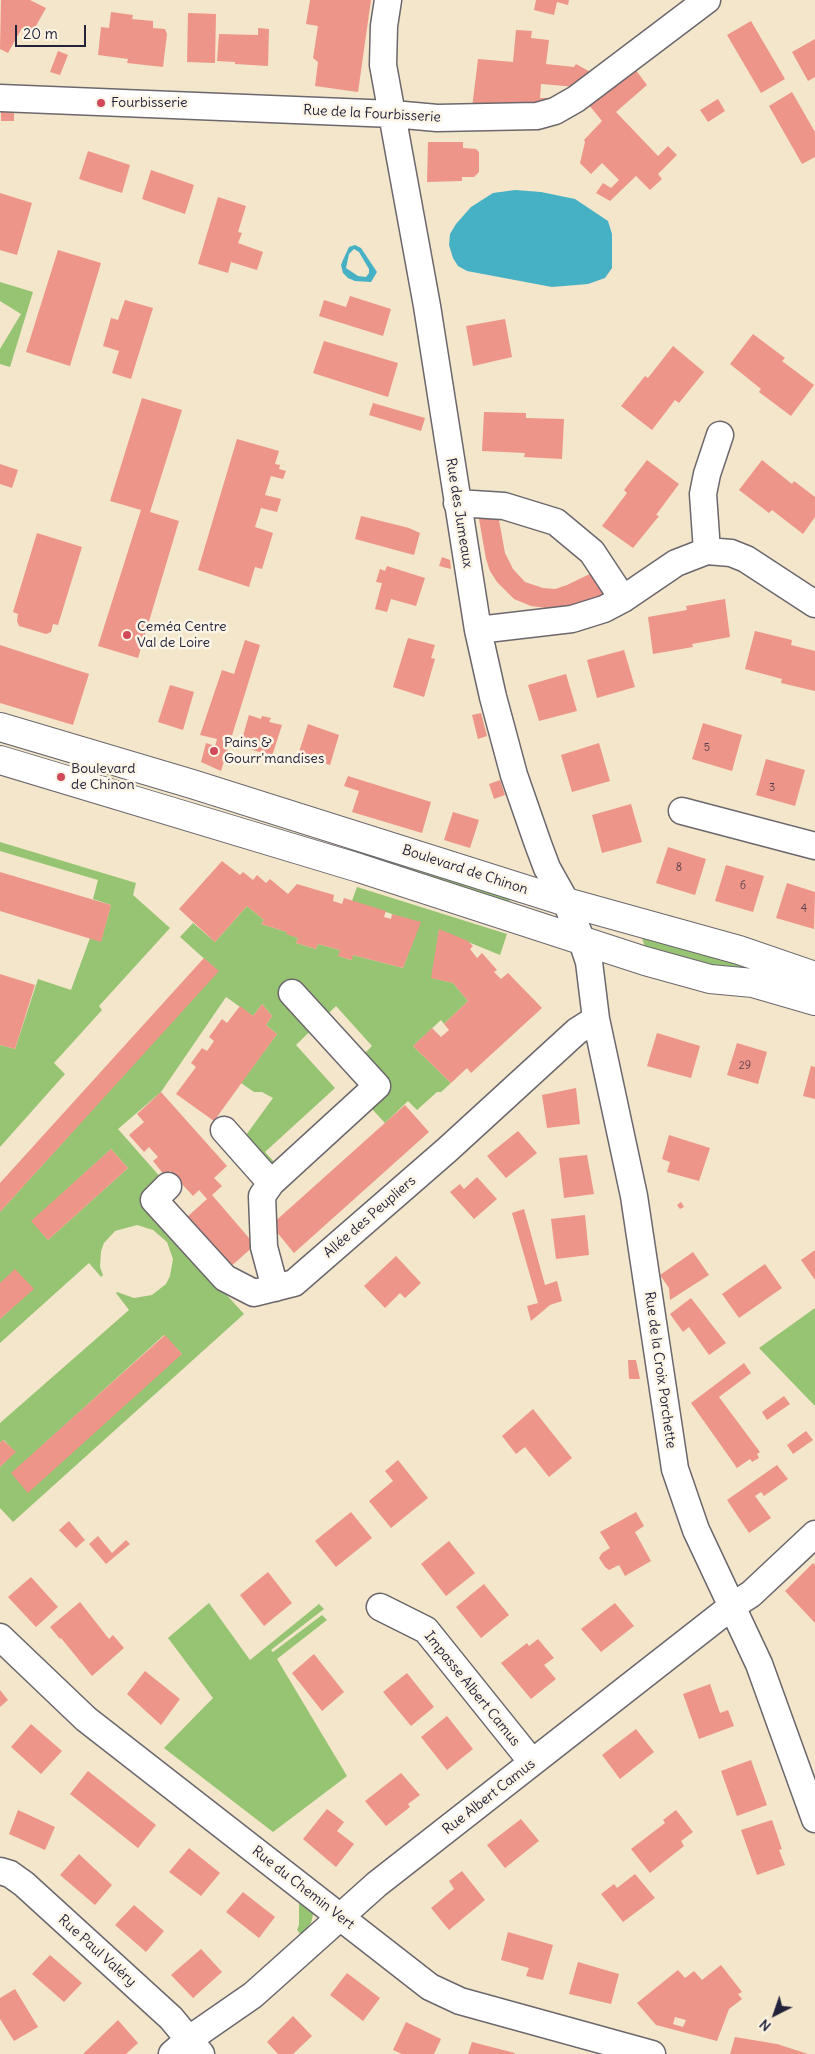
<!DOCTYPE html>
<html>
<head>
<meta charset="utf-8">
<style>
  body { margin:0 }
  #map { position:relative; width:815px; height:2054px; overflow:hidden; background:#f3e6ca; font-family:Delius,sans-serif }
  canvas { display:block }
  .north { position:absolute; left:750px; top:1989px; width:50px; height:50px; -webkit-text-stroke:4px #fcf5e5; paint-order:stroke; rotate:221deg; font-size:14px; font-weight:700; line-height:20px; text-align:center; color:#22223b }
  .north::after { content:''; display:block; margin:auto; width:18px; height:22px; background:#22223b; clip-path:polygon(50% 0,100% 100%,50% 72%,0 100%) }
  .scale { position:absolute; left:15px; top:25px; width:71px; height:22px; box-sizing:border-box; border:2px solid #22223b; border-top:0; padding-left:6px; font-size:15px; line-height:18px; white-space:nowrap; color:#22223b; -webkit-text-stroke:4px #fcf5e5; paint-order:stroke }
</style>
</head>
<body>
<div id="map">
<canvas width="815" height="2054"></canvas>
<div class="north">N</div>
<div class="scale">20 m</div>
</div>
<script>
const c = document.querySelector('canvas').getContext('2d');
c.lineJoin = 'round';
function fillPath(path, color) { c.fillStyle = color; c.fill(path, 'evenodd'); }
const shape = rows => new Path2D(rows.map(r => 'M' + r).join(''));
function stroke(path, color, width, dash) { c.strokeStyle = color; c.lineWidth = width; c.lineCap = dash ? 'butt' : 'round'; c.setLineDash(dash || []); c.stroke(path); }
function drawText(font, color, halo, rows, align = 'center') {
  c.font = font + ' Delius,sans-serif'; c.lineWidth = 5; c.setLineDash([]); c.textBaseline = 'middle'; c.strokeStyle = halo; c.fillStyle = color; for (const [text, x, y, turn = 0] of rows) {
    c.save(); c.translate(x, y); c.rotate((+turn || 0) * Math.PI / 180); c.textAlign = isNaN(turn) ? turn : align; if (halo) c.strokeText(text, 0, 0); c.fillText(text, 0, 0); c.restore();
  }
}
fillPath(shape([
  [0,282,33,292,10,367,0,364,0,349,21,314,0,301],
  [0,842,136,883,133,895,170,928,99,1006,102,1010,54,1063,65,1074,0,1147,0,1045,15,1049,38,979,71,990,90,938,101,941,111,905,93,899,98,880,0,851],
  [391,853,511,897,509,902,387,867],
  [357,887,507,934,500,955,439,930,432,978,453,983,468,1001,444,1024,441,1020,413,1046,451,1083,441,1092,437,1092,417,1110,408,1101,385,1123,371,1108,389,1091,360,1058,372,1046,336,1006,296,1045,335,1088,265,1152,278,1166,271,1172,241,1142,273,1098,262,1092,254,1092,241,1083,277,1034,266,1025,272,1016,262,1004,253,1016,226,997,161,1092,118,1129,162,1179,140,1200,244,1314,13,1522,0,1508,0,1467,15,1452,4,1440,0,1443,0,1423,129,1310,116,1293,117,1292,134,1298,152,1295,166,1284,170,1276,173,1259,167,1242,153,1230,137,1225,115,1231,104,1243,101,1251,100,1267,103,1275,101,1277,89,1263,0,1343,0,1319,33,1289,0,1283,0,1212,218,971,180,937,193,923,215,942,247,906,264,920,261,924,287,932,287,934,298,938,296,943,316,949,318,944,340,950,339,956,351,960,353,955,403,968,420,923,352,901],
  [111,1149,128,1168,48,1240,32,1221],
  [164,1335,182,1354,12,1473],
  [641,935,755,964,752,972,720,970,646,950],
  [815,1308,815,1406,759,1348],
  [209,1603,250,1660,319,1604,324,1609,271,1650,273,1652,322,1615,327,1620,277,1659,347,1776,273,1832,164,1748,213,1698,168,1638],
  [302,1899,312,1911,313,1915,311,1923,301,1935,297,1930,299,1925,299,1903]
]), '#96c472');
fillPath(shape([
  [515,190,541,192,575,199,608,221,612,234,612,268,605,278,588,284,552,287,467,271,458,266,453,258,449,245,450,234,456,224,471,207,493,193],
  [355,245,361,248,377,272,371,282,355,281,348,278,343,273,341,265,343,260,349,247],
  [354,249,359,252,369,269,369,273,366,277,358,276,346,268,349,254]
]), '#46b0c5');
fillPath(shape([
  [1,0,30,0,46,8,32,33,22,28,8,53,0,49],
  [310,0,371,0,358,92,315,86,318,62,313,58,318,26,306,24],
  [536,0,569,0,568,5,557,2,554,15,534,10],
  [111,12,133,15,132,19,153,21,153,28,165,29,167,34,163,67,127,63,128,59,98,55,101,27,109,28],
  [188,13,216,14,215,63,187,62],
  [751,21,785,79,761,93,727,35],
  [258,28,269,29,268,66,235,64,235,62,217,61,219,34,258,35],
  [516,30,532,31,531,38,549,40,546,64,574,67,576,64,594,74,577,87,541,84,540,98,547,98,546,105,472,108,478,59,513,62],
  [815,39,815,77,808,81,792,52],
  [58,51,68,55,60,75,50,72],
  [635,69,647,85,616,112,658,156,668,146,677,155,658,174,662,179,650,190,636,176,610,201,596,193,603,183,611,188,619,180,602,163,591,174,580,163,585,142,584,140,602,121,589,105],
  [792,92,815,132,815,157,802,164,769,106],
  [718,99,725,111,708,122,700,110],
  [1,111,14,111,14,121,1,121],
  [428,142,463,142,463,148,476,149,479,152,479,172,474,177,462,177,462,181,427,182],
  [88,151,130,165,122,193,79,179],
  [151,170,194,185,185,214,142,199],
  [0,193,32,203,17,255,0,250],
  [218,197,246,206,238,232,242,233,238,243,263,252,257,270,231,262,228,273,198,264],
  [58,250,101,263,70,366,26,352],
  [350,296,391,309,383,336,319,316,324,300,346,307],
  [125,300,153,308,131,379,112,373,119,351,103,346,111,318,118,320],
  [505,319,512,357,473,366,466,326],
  [753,334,785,358,782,361,814,385,791,416,759,392,761,389,730,364],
  [324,341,398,363,388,397,313,373],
  [673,346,704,372,679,403,675,400,652,430,621,406,645,376,648,378],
  [142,398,182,410,150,512,179,521,138,658,98,646,141,510,110,501],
  [373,403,425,418,421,431,369,415],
  [484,412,526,413,526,418,564,419,562,459,524,457,525,453,482,451],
  [237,439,279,451,275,464,280,465,279,469,286,471,283,479,271,476,265,495,281,499,277,512,261,508,255,527,273,533,262,569,255,567,249,587,198,570],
  [647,460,679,484,656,515,659,516,633,548,602,526,627,493,624,490],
  [762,460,792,484,794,481,815,497,815,517,803,534,772,510,769,513,739,490],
  [0,464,18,470,12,488,0,484],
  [498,515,505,553,513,569,525,582,543,588,555,589,567,585,596,571,606,593,575,606,554,609,531,606,514,599,497,582,490,571,486,559,479,519],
  [361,516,409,528,420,533,414,555,355,539],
  [37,533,82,547,58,625,53,624,51,632,46,634,19,626,17,621,18,614,13,612],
  [442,557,450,560,451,569,439,566],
  [387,566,425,578,416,606,391,599,387,612,375,609,382,583,376,582,380,569,385,571],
  [725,599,730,637,692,644,693,647,653,654,648,617,687,610,686,606],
  [755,631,792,640,791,645,815,651,815,691,781,683,782,679,745,669],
  [408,638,435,645,431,658,435,659,424,697,393,687],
  [245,640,260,645,221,771,201,762,206,743,215,746,217,739,200,735,222,670,234,674],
  [0,645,89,674,73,725,0,703],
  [624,650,635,687,597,698,587,660],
  [566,674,577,711,539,721,528,685],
  [170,685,194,692,183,730,158,722],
  [481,713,487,736,478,739,472,715],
  [249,715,261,719,262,716,271,718,269,722,282,725,272,756,240,746],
  [703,723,742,735,732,771,692,759],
  [308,724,339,735,330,765,298,755],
  [599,743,610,781,572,792,561,755],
  [766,759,805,770,795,806,756,795],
  [348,776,431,802,422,833,352,812,359,791,344,786],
  [500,780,505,795,494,799,489,784],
  [631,804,642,842,602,853,592,815],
  [453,812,479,820,470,848,444,840],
  [668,847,706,859,695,895,656,883],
  [222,861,240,875,243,872,253,880,257,875,266,883,270,879,288,894,297,884,334,895,333,901,342,904,344,898,386,911,384,917,391,919,392,914,421,922,403,968,353,955,352,960,338,956,340,950,318,944,316,949,296,943,298,938,286,934,287,932,261,924,264,920,247,906,215,942,179,909],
  [726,865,764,876,753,912,715,901],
  [0,872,111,905,101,942,0,911],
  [787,883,815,892,814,929,776,918],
  [439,929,468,941,473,946,470,949,477,958,482,953,497,970,494,972,501,979,508,973,542,1008,471,1073,467,1068,451,1083,413,1046,432,1028,441,1037,449,1030,444,1024,468,1001,453,983,431,978],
  [204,958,219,971,0,1212,0,1183],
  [0,974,35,985,15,1049,0,1045],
  [262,1004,272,1016,266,1025,277,1034,214,1121,176,1094,196,1067,191,1063,202,1048,207,1051,214,1041,209,1037,222,1019,227,1023,240,1006,253,1016],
  [657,1033,700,1046,691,1078,647,1066],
  [737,1043,767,1052,758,1084,727,1075],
  [811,1066,815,1067,815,1099,803,1096],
  [576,1088,580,1124,547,1128,542,1095],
  [161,1092,227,1166,214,1178,222,1186,212,1195,255,1245,229,1268,186,1218,207,1199,199,1190,193,1196,170,1171,165,1176,153,1161,158,1157,149,1147,144,1152,129,1135,144,1122,137,1114],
  [405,1105,429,1132,294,1253,271,1225],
  [518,1131,537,1153,506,1178,487,1156],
  [669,1135,710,1148,699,1181,667,1172,670,1162,662,1159],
  [111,1149,128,1168,48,1240,31,1221],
  [587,1155,594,1194,564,1198,559,1158],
  [477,1177,497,1199,474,1219,450,1192,460,1184,464,1189],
  [681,1202,684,1207,680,1209,677,1205],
  [524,1209,545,1285,557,1281,562,1301,550,1305,531,1321,527,1306,538,1303,512,1213],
  [585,1215,589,1255,556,1259,551,1219],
  [815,1250,815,1280,801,1260],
  [693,1252,709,1275,670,1300,669,1288,660,1275],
  [396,1256,421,1283,405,1298,400,1293,385,1308,364,1286],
  [765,1264,782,1288,739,1318,722,1294],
  [15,1269,34,1289,0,1319,0,1283],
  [691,1298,726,1343,709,1355,689,1327,683,1332,670,1314],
  [165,1335,182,1354,28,1493,11,1473],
  [628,1360,636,1360,640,1379,629,1379],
  [744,1363,751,1373,719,1397,760,1452,757,1454,759,1458,752,1462,750,1459,737,1468,691,1403],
  [784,1396,790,1404,767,1420,762,1412],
  [533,1409,572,1458,549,1477,525,1447,516,1454,502,1436],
  [806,1431,813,1440,793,1454,787,1445],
  [3,1440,16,1452,0,1467,0,1443],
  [398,1460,428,1498,391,1528,369,1501,393,1481,385,1471],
  [777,1465,788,1479,764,1496,761,1492,755,1496,771,1518,749,1533,727,1500],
  [351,1512,372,1538,336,1567,315,1541],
  [636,1512,644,1526,635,1532,651,1561,625,1576,619,1565,609,1570,605,1567,599,1558,602,1553,610,1548,600,1532],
  [69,1521,85,1540,76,1548,59,1530],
  [98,1536,112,1553,126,1540,130,1544,106,1564,89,1544],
  [449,1541,475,1573,446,1596,421,1564],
  [813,1563,815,1565,815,1623,785,1591],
  [268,1572,292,1603,264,1626,240,1595],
  [31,1577,58,1607,36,1627,8,1597],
  [484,1584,509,1615,481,1638,456,1607],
  [80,1602,109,1639,113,1635,124,1648,92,1676,61,1638,60,1639,50,1627],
  [615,1603,634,1626,601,1652,581,1629],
  [538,1639,554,1658,544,1665,556,1679,531,1699,501,1663,527,1643,529,1646],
  [314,1654,344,1692,322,1711,292,1673],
  [145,1671,180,1699,161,1725,127,1694],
  [407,1673,434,1707,411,1726,383,1692],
  [710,1684,720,1713,728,1710,734,1726,699,1739,683,1694],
  [0,1690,8,1700,0,1707],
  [447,1716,473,1749,447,1770,421,1737],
  [31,1724,62,1751,41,1774,11,1747],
  [636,1729,654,1752,620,1779,602,1755],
  [751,1760,767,1805,737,1816,721,1771],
  [88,1771,156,1825,138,1848,70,1794],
  [401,1773,420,1795,408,1804,410,1807,386,1826,365,1801],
  [327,1809,344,1822,337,1831,354,1844,336,1867,303,1839],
  [18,1810,55,1827,45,1850,9,1834],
  [676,1810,693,1832,681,1841,684,1846,650,1873,631,1849,665,1823,663,1820],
  [521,1819,539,1841,505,1868,487,1845],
  [772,1820,782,1849,779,1850,785,1865,757,1875,741,1830],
  [189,1848,220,1873,201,1896,169,1872],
  [79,1854,112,1885,95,1905,60,1875],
  [462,1871,485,1900,449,1930,431,1908,454,1889,449,1881],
  [635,1874,655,1898,623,1922,601,1894,614,1884,617,1888],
  [243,1892,275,1917,259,1938,226,1912],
  [134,1905,164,1931,146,1952,115,1925],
  [508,1932,553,1945,543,1980,526,1976,529,1968,501,1960],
  [201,1949,222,1972,193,1998,171,1975],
  [50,1955,82,1983,64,2002,32,1974],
  [578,1962,619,1974,611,2004,569,1994],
  [721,1965,742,1992,738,1994,742,1999,729,2009,717,2041,656,2025,637,2003,678,1970,685,1978,694,1971,702,1980],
  [675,2017,686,2020,683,2027,673,2024],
  [347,1973,380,1998,363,2021,330,1995],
  [15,1989,38,2027,14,2041,0,2019,0,1998],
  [293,2016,312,2036,293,2054,278,2054,267,2042],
  [118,2020,138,2043,126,2054,83,2054],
  [406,2022,441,2039,434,2054,402,2054,393,2050],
  [735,2037,777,2044,808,2054,730,2054],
  [472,2042,515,2053,515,2054,468,2054]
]), '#ed9588');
const street = shape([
  [388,0,384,26,383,65,427,306,478,630,493,697,514,775,538,844,547,868,566,902,582,941,589,962,596,1019,634,1196,675,1469,696,1530,759,1664,815,1819],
  [0,98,393,114,437,118,537,116,555,111,576,99,707,0],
  [457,503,504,506,556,522,592,552,623,599],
  [707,551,703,494,707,474,720,435],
  [478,630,572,619,604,609,623,599,676,563,707,551,731,553,746,559,815,604],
  [682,811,815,846],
  [224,1130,271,1183],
  [168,1186,154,1200,225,1278,254,1293,294,1283,447,1150,577,1031,596,1019],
  [275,1288,264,1247,262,1196,271,1183,377,1086,292,993],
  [380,1607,426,1630,532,1762],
  [0,1637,86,1719,430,1987,460,2001,652,2054],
  [0,1871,10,1874,24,1884,171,2018,201,2054],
  [172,2054,188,2040,253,1995,377,1884,731,1607,751,1594,815,1534]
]);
const primary = shape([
  [0,727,192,784,566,902,739,950,815,976],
  [0,760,359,868,645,961,710,979,753,983,815,1001]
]);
stroke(street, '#6b676d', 29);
stroke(primary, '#6b676d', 30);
stroke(street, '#fff', 26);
stroke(primary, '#fff', 28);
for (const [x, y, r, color] of [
  [101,103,5,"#d1495b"],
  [127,635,5,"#d1495b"],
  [214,751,5,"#d1495b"],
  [61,777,5,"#d1495b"]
]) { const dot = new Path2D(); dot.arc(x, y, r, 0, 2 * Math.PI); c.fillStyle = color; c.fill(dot); stroke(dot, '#fcf5e5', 2); }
drawText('11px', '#553f4e', null, [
  ["5",707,748],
  ["3",772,788],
  ["8",679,868],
  ["6",743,886],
  ["4",804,909],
  ["29",745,1066]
]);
drawText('14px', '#22223b', '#fcf5e5', [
  ["Fourbisserie",111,103],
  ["Ceméa Centre",137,627],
  ["Val de Loire",137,643],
  ["Pains &",224,743],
  ["Gourr'mandises",224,759],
  ["Boulevard",71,769],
  ["de Chinon",71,785]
], 'left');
drawText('14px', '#22223b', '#fcf5e5', [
  ["Rue de la Fourbisserie",372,114,3],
  ["Rue des Jumeaux",459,513,81],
  ["Boulevard de Chinon",465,870,18],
  ["Allée des Peupliers",370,1217,-41],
  ["Rue de la Croix Porchette",660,1370,82],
  ["Impasse Albert Camus",472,1689,51],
  ["Rue Albert Camus",489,1797,-38],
  ["Rue du Chemin Vert",303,1888,38],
  ["Rue Paul Valéry",97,1951,42]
]);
</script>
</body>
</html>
